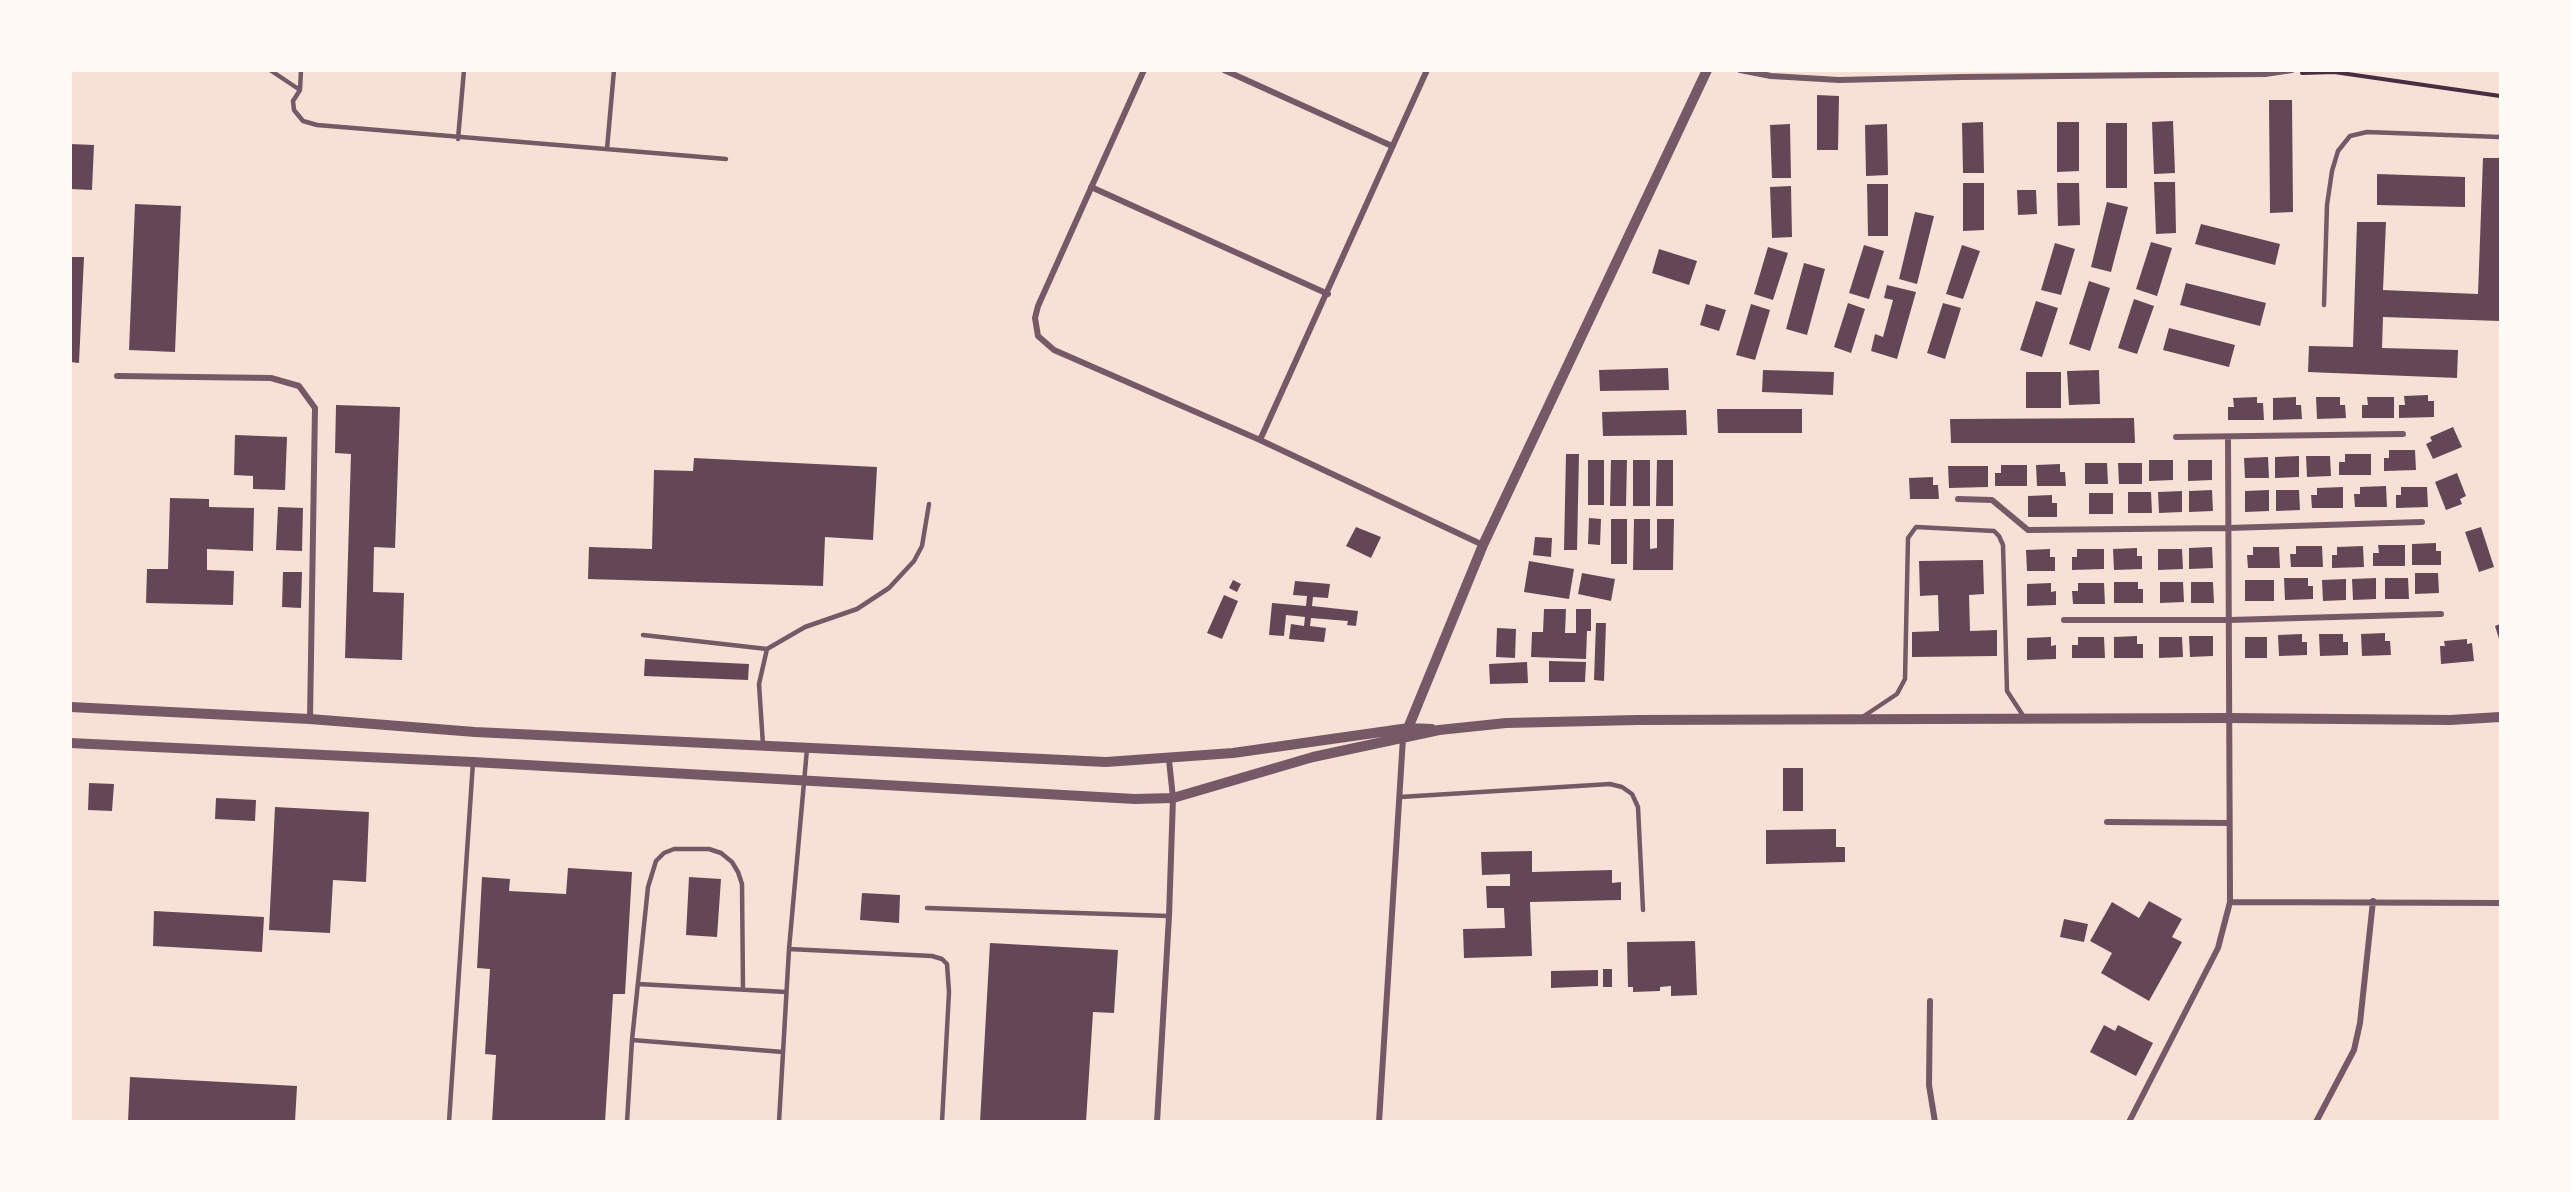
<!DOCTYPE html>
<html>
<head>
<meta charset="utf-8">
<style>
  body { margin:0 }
  #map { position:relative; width:2571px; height:1192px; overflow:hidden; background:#f7e1d7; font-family:Mulish,sans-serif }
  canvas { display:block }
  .frame { position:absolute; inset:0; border:72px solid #fffaf5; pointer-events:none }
</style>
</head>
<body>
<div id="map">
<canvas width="2571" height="1192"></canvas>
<div class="frame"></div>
</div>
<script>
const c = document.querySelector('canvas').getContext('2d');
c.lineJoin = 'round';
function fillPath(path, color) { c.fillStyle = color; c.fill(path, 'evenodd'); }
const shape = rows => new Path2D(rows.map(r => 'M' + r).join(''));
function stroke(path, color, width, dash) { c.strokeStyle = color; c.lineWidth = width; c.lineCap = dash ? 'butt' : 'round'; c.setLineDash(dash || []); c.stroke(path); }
fillPath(shape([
  [1817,95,1839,96,1838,150,1817,150],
  [2269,100,2292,100,2293,212,2270,213],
  [2173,121,2175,173,2154,174,2152,122],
  [1983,122,1984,173,1963,173,1962,123],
  [2057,122,2079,122,2079,171,2057,172],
  [2106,123,2127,123,2127,188,2106,188],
  [1790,124,1791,178,1772,178,1770,125],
  [1887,124,1888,175,1866,176,1865,125],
  [70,144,94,145,92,190,70,189],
  [2483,158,2500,158,2500,321,2383,317,2382,348,2458,350,2457,378,2308,372,2309,346,2353,347,2357,222,2386,222,2383,290,2478,294],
  [2377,174,2465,177,2465,207,2377,205],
  [2154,182,2175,182,2176,233,2156,234],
  [1963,183,1984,183,1984,230,1963,231],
  [2057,183,2079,183,2080,225,2058,226],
  [1867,184,1888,184,1888,236,1868,236],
  [1791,186,1792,237,1772,238,1770,187],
  [2017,190,2036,190,2037,214,2018,215],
  [2107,202,2128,207,2111,272,2091,267],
  [135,204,181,206,175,352,129,350],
  [1915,212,1934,216,1917,284,1899,279],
  [2201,224,2280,244,2275,265,2195,244],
  [2151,242,2172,248,2157,296,2136,289],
  [2055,243,2075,249,2061,295,2041,290],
  [1864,245,1884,251,1869,299,1849,293],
  [1962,245,1980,251,1963,299,1946,294],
  [1768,247,1788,253,1773,300,1754,294],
  [1659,249,1697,261,1689,285,1652,273],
  [70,257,84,257,79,363,70,362],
  [1804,263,1825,269,1807,335,1786,329],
  [2089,281,2110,288,2090,351,2069,344],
  [2186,283,2266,303,2260,326,2180,305],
  [1887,285,1916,292,1897,359,1871,351,1875,334,1883,337,1893,300,1884,298],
  [2134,299,2154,306,2137,354,2118,348],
  [2036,301,2058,308,2042,357,2020,350],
  [1848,303,1865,309,1851,353,1834,347],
  [1943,303,1961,308,1945,359,1927,353],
  [1706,304,1726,310,1719,331,1700,325],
  [1751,304,1770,310,1755,360,1736,355],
  [2169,328,2235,345,2229,367,2163,350],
  [1668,368,1669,390,1600,391,1599,370],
  [1763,370,1834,372,1833,395,1762,392],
  [2099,370,2100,404,2069,405,2067,371],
  [2026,372,2061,372,2061,408,2026,408],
  [2428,395,2428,401,2434,401,2434,417,2399,418,2399,405,2405,405,2404,396],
  [2257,397,2257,403,2263,403,2264,420,2228,420,2228,407,2234,407,2233,398],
  [2296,397,2296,405,2301,405,2302,419,2273,420,2273,398],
  [2316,397,2340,397,2340,405,2345,405,2346,418,2317,419],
  [2367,397,2394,397,2394,418,2362,418,2362,405,2368,405],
  [336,405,400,407,395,548,374,547,373,592,404,593,402,660,345,658,351,454,335,453],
  [1717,409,1802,409,1802,433,1718,433],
  [1686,410,1687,435,1603,436,1602,412],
  [2134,418,2135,443,1951,443,1950,419],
  [2453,427,2462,447,2433,459,2426,444,2432,441,2430,437],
  [235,435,287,437,285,490,253,489,253,476,234,475],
  [2389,450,2415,450,2416,470,2384,471,2384,458,2389,458],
  [1566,454,1579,454,1577,550,1564,550],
  [2345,454,2371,454,2371,475,2339,475,2339,462,2345,462],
  [2299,456,2299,477,2275,478,2275,457],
  [2306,456,2330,456,2331,476,2307,477],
  [2268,457,2269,478,2245,478,2244,458],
  [694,458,877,467,873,540,825,537,823,586,588,579,589,547,652,549,654,470,693,471],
  [1588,460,1604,460,1604,505,1588,505],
  [1611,460,1627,460,1626,506,1610,506],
  [1633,460,1650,460,1650,506,1633,506],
  [1657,460,1673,460,1673,506,1656,506],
  [2149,460,2173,460,2173,480,2149,481],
  [2188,460,2212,460,2212,480,2188,481],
  [2085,463,2107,463,2108,484,2085,484],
  [2118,463,2142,463,2142,484,2119,484],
  [2060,464,2060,472,2065,472,2066,486,2037,486,2036,465],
  [2001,465,2027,465,2027,486,1995,486,1995,473,2001,473],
  [1948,466,1988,466,1988,487,1949,488],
  [2457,473,2466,496,2460,499,2462,504,2446,510,2435,482],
  [1933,477,1933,485,1938,485,1939,499,1910,499,1909,478],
  [2386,486,2387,507,2355,507,2354,494,2360,494,2360,487],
  [2343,487,2343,508,2312,508,2311,495,2317,495,2317,488],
  [2401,487,2427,487,2428,507,2396,508,2396,495,2401,495],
  [2212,490,2213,511,2189,512,2189,491],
  [2269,490,2269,511,2245,512,2245,491],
  [2276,490,2299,490,2300,510,2276,511],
  [2182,491,2182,512,2159,513,2158,492],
  [2128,492,2151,492,2152,513,2128,513],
  [2089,493,2113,493,2113,514,2089,514],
  [2052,495,2052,503,2057,503,2057,517,2028,517,2028,496],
  [170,498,209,499,209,507,254,508,253,551,207,549,207,570,234,571,233,605,146,603,147,569,168,569],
  [278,507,303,508,302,551,276,550],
  [1589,518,1601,519,1600,545,1588,544],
  [1611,519,1627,519,1627,564,1611,564],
  [1634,519,1650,519,1650,549,1657,548,1657,519,1674,519,1673,570,1633,570],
  [1356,527,1381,537,1371,558,1346,546],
  [2481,527,2494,567,2479,572,2465,532],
  [1535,537,1552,538,1551,557,1533,555],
  [2436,543,2436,551,2441,551,2441,565,2412,565,2412,544],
  [2378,545,2405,545,2405,566,2373,566,2373,553,2379,553],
  [2296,546,2322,546,2323,567,2291,567,2290,554,2296,554],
  [2363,546,2364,567,2332,568,2332,555,2337,555,2337,547],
  [2212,547,2213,568,2189,569,2189,548],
  [2253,547,2279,547,2280,568,2248,568,2247,555,2253,555],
  [2137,548,2137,556,2142,556,2142,569,2114,570,2113,549],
  [2050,549,2050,557,2055,557,2055,571,2027,571,2026,550],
  [2077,549,2104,549,2104,569,2072,570,2072,557,2077,557],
  [2158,549,2182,549,2183,569,2158,570],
  [1983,560,1984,594,1969,595,1970,631,1997,630,1997,656,1912,657,1912,632,1939,631,1938,595,1920,596,1919,561],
  [1529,561,1574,569,1569,599,1524,592],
  [283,572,302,572,301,608,282,607],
  [1582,573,1615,579,1611,601,1578,594],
  [2415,573,2438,573,2439,593,2415,594],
  [2284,578,2308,578,2308,586,2313,586,2313,599,2285,600],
  [2376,578,2376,599,2353,600,2352,579],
  [2385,578,2408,578,2409,599,2385,599],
  [2346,579,2346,600,2323,601,2322,580],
  [1233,580,1241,584,1237,592,1229,588],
  [2245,580,2274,580,2274,601,2245,601],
  [1295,581,1330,584,1328,598,1313,597,1312,606,1358,611,1356,626,1347,625,1348,621,1311,618,1310,626,1326,628,1324,642,1289,639,1291,624,1304,626,1305,617,1286,615,1284,636,1269,635,1272,603,1306,606,1307,596,1293,595],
  [2114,582,2138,582,2138,589,2143,589,2143,603,2114,603],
  [2160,582,2183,582,2184,602,2160,603],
  [2191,582,2213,582,2214,603,2191,603],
  [2051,583,2051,592,2056,591,2056,605,2027,606,2027,584],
  [2078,583,2104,583,2105,604,2073,604,2072,591,2078,591],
  [1224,595,1238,601,1222,639,1207,633],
  [1544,609,1566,609,1565,633,1576,633,1576,609,1591,609,1591,631,1587,631,1586,659,1531,657,1532,632,1543,632],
  [1596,623,1606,623,1604,681,1594,680],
  [2500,624,2500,642,2495,626],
  [1497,628,1516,629,1515,658,1496,657],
  [2385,633,2385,641,2390,641,2391,655,2362,656,2361,634],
  [2302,634,2302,642,2307,642,2307,655,2279,656,2278,635],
  [2319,634,2343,634,2343,642,2348,642,2348,655,2320,656],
  [2137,636,2137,644,2143,644,2143,658,2114,658,2114,637],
  [2189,636,2213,636,2213,656,2190,657],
  [2051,637,2051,646,2056,645,2056,659,2027,660,2027,638],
  [2078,637,2104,637,2105,658,2072,658,2072,645,2078,645],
  [2159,637,2182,637,2183,657,2159,658],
  [2245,637,2267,637,2267,658,2245,658],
  [2467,639,2467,644,2472,643,2474,661,2441,664,2440,646,2445,646,2444,641],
  [645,659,749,664,748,680,644,676],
  [1549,661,1586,662,1585,682,1549,682],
  [1527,662,1528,683,1490,684,1489,664],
  [1783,768,1803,768,1803,811,1783,811],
  [89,783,114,784,112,811,88,810],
  [216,798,256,800,255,821,215,819],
  [275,807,369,812,366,882,333,880,330,933,269,930],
  [1836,829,1836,847,1845,847,1845,862,1766,864,1766,830],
  [1532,851,1532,872,1612,870,1612,883,1621,882,1621,900,1530,902,1532,956,1464,958,1463,929,1505,928,1504,908,1487,908,1486,886,1510,886,1510,874,1482,875,1481,852],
  [568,868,632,872,625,994,613,994,605,1122,492,1122,496,1055,485,1054,490,969,477,968,482,877,510,879,509,891,566,894],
  [689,877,721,879,717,937,686,935],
  [862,893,900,895,899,923,860,920],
  [2149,901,2182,919,2172,937,2182,942,2149,1001,2101,973,2112,953,2090,941,2112,902,2139,918],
  [154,911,264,917,262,952,153,946],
  [2064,919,2088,924,2084,942,2060,937],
  [1695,941,1697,995,1671,996,1671,986,1660,987,1660,991,1633,992,1633,987,1628,987,1627,942],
  [990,943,1118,950,1114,1013,1093,1012,1086,1122,980,1122],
  [1603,969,1612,969,1612,987,1603,987],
  [1598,970,1598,986,1551,988,1551,971],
  [2104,1025,2115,1031,2118,1025,2153,1043,2136,1076,2090,1052],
  [130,1077,297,1086,295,1122,128,1122]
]), '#644757');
stroke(shape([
  [2302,73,2334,72,2500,96]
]), '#4a2c40', 4);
stroke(shape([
  [270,70,300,90],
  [301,70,300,90,293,101,294,110,303,121,317,125,726,159],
  [458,139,464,70],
  [607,149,614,70],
  [2324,305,2327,205,2332,171,2338,151,2350,136,2367,132,2500,137],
  [643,635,767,649],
  [1864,716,1897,694,1905,679,1908,538,1916,527,1994,531,1999,536,2003,545,2007,691,2024,717],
  [763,745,759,684,767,649,805,627,857,609,889,588,914,561,922,546,929,504],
  [1400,797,1610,784,1622,787,1632,794,1638,807,1643,910],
  [927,908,1169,916],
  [789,949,932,956,942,959,947,964,949,992,942,1122],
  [638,984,786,992],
  [632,1040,783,1052],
  [449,1122,473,762],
  [627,1122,632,1040,648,887,656,861,664,853,674,849,709,849,721,853,732,862,738,872,742,884,743,989],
  [779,1122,789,949,807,749]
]), '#755966', 4.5);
stroke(shape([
  [1144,70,1038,306,1035,318,1038,336,1054,350,1260,440,1483,545],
  [1224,70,1392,146],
  [1740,70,1771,76,1839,80,1962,77,2265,74,2292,70],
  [1091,187,1328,294],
  [117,376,271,378,299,386,315,408,310,719],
  [2176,437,2403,434],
  [1260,440,1427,70],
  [1958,499,1992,500,2028,530,2228,528,2422,522],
  [2064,620,2229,620,2441,614],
  [2107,822,2229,823],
  [2230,902,2500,903],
  [1930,1001,1929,1085,1935,1122],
  [1157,1122,1169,916,1173,798,1169,760],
  [1379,1122,1403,738],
  [2129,1122,2218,948,2230,902,2228,437],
  [2316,1122,2354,1050,2360,1023,2373,901]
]), '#755966', 6);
stroke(shape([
  [70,707,310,719,475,732,1106,762,1233,753,1409,728,1432,729],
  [1406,733,1483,545,1707,70],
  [70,743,473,762,1135,799,1173,798,1313,757,1439,730,1506,723,1637,720,2228,718,2450,720,2500,717]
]), '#755966', 10);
</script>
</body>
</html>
